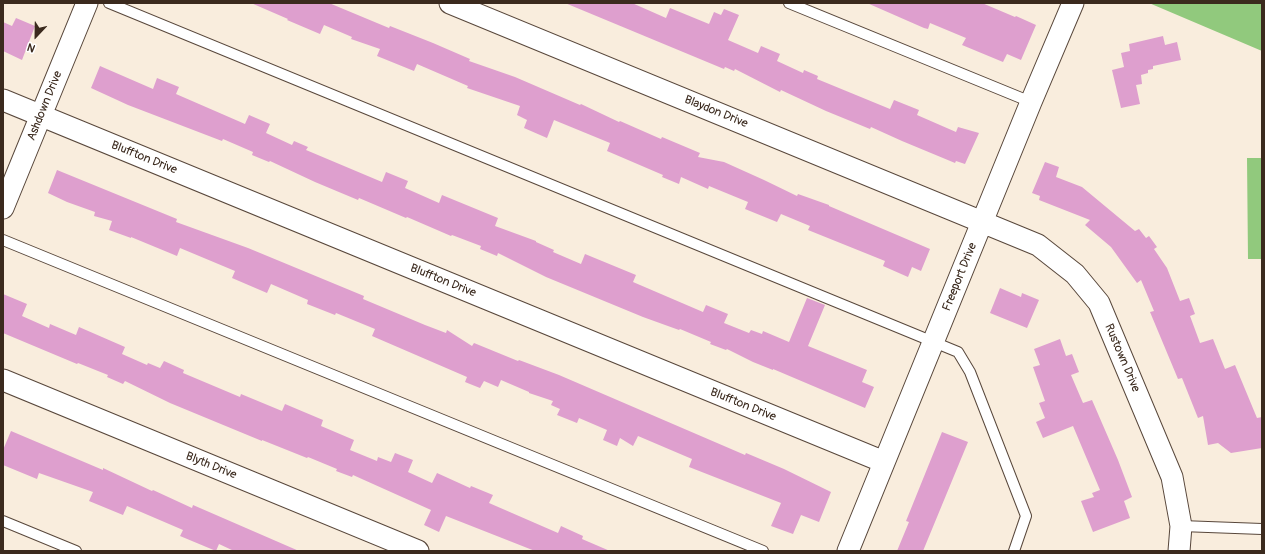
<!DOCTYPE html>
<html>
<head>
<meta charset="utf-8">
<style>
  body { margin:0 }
  #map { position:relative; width:1265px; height:554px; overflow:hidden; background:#f9eddd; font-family:Pangolin,sans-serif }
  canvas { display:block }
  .frame { position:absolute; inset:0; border:4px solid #3b2a1e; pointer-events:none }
  .north { position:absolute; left:16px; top:16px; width:40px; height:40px; -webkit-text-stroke:3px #fff; paint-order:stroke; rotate:202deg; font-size:11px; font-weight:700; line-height:16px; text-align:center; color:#3b2a1e }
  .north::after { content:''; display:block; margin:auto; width:14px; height:18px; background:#3b2a1e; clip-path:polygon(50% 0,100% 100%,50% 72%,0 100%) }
</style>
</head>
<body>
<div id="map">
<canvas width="1265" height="554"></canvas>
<div class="frame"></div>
<div class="north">N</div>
</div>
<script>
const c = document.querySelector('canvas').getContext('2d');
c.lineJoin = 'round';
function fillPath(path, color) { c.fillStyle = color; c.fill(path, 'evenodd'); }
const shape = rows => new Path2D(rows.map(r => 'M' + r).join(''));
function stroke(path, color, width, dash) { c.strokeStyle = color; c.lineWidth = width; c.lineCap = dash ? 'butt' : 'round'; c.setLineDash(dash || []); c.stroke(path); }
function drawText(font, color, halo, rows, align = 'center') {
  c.font = font + ' Pangolin,sans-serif'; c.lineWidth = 3; c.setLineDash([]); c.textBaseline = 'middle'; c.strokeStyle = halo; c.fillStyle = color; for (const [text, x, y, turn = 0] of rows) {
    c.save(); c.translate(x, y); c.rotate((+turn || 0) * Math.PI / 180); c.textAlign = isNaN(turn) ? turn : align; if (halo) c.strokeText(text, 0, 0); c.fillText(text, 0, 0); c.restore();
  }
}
fillPath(shape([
  [1149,3,1262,3,1262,51],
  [1247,158,1262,158,1262,259,1248,259]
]), '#91c97d');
fillPath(shape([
  [251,3,329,3,389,28,390,26,433,43,470,59,469,61,515,77,580,105,581,104,619,122,620,121,661,139,662,137,700,153,698,157,724,162,764,180,797,196,798,194,829,205,829,206,930,249,921,271,912,267,908,277,883,266,885,261,808,230,810,226,781,214,777,222,745,209,748,202,709,186,708,189,681,177,679,184,662,177,663,175,607,151,610,143,554,120,547,138,524,128,527,120,517,115,520,106,467,88,468,86,417,64,414,71,377,56,380,49,351,39,352,37,324,25,320,34,287,20,288,19],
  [565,3,632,3,666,18,670,8,709,24,714,12,721,15,724,9,739,15,728,40,758,53,761,46,780,54,777,61,803,73,804,70,818,76,817,79,890,109,894,100,919,110,917,115,956,132,958,127,979,133,965,164,956,161,955,163,902,141,871,127,870,129,826,111,781,90,780,92,735,69,734,71,725,67,724,69],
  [867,3,982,3,1015,17,1016,16,1036,25,1021,60,1007,54,1003,62,962,45,966,38,930,23,928,29,924,28],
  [16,18,35,26,22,60,3,51,3,22,12,26],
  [1163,36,1165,45,1177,42,1181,60,1153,66,1153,69,1148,70,1148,73,1141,75,1142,84,1136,85,1140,104,1121,108,1112,70,1124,67,1121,53,1130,51,1129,44],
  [100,66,153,89,157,78,179,87,176,94,245,124,249,115,270,124,266,133,292,145,294,141,308,147,306,150,382,182,386,172,408,181,405,188,439,203,442,195,498,218,495,226,536,241,536,242,554,250,553,252,581,264,585,254,636,275,633,282,703,312,706,305,728,314,724,323,749,333,751,330,762,334,763,331,789,342,807,298,825,305,808,346,867,370,862,382,874,387,865,408,773,369,773,370,753,362,727,349,726,350,710,344,711,342,680,329,679,330,643,317,546,277,498,253,497,256,480,249,481,246,452,235,451,236,407,217,406,218,359,198,358,200,315,182,270,161,269,162,252,155,253,152,223,139,222,141,128,105,91,88],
  [1045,162,1059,167,1056,177,1082,187,1135,231,1139,229,1146,238,1149,236,1157,247,1154,249,1167,268,1180,301,1189,298,1195,314,1190,316,1200,343,1213,339,1225,369,1235,365,1257,418,1262,417,1262,448,1231,453,1218,443,1208,445,1203,416,1198,418,1182,378,1178,379,1150,312,1154,311,1141,280,1137,283,1111,247,1085,225,1090,220,1039,200,1040,196,1032,193],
  [57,170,177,219,176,222,248,248,364,296,363,299,425,325,446,333,447,330,472,346,474,343,518,361,519,360,559,375,745,455,746,453,784,469,831,492,819,522,801,515,793,534,771,526,781,503,689,467,692,459,638,436,633,446,620,438,617,446,603,440,607,430,579,418,577,423,557,415,560,409,551,405,553,401,529,393,529,392,501,380,498,387,484,381,480,388,465,382,467,377,372,336,375,329,336,313,335,315,307,304,308,300,271,284,267,293,232,278,235,271,180,248,177,256,131,237,131,238,109,230,112,221,94,216,95,212,67,202,48,193],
  [1000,288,1021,297,1022,293,1039,300,1027,328,990,313],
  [3,294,27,304,22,316,49,328,50,324,76,335,79,327,125,347,122,354,147,365,148,363,160,368,164,361,184,370,183,373,240,397,241,394,282,411,285,404,323,420,321,426,354,440,350,450,377,461,378,457,391,462,395,453,413,460,408,472,432,483,437,473,470,488,471,486,493,495,489,503,558,533,561,526,583,536,582,539,610,551,535,551,446,516,439,532,424,525,431,510,353,475,352,477,336,471,337,469,308,457,307,458,262,440,262,441,170,403,125,381,123,384,107,377,108,375,78,363,77,364,3,333],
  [1060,339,1066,356,1072,354,1079,372,1071,375,1083,403,1092,400,1118,460,1132,497,1124,501,1130,518,1093,532,1081,501,1094,497,1092,493,1100,490,1073,426,1043,438,1036,422,1045,418,1039,403,1045,401,1033,367,1040,365,1034,349],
  [11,431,103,470,103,468,152,491,153,490,192,508,193,505,299,551,234,551,219,544,216,551,180,536,183,530,127,506,123,515,89,501,93,492,39,473,37,479,3,465,3,450],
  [942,432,968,442,923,551,897,551,909,522,906,521]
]), '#de9fce');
const lane = shape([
  [109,3,958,352,970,372,1026,516,1014,551],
  [789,3,1031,102],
  [3,240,763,551],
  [3,521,76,551],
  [1181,526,1262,529]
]);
const street = shape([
  [450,3,1038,245,1075,274,1099,303,1172,477,1181,526,1179,551],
  [3,100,884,462],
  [3,208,87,3],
  [3,380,418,551],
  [848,551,1031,102,1073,3]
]);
stroke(lane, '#58473b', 12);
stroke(street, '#58473b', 23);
stroke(lane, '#fff', 10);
stroke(street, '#fff', 21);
drawText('12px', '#3b2a1e', '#fff', [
  ["Ashdown Drive",45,106,-68],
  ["Blaydon Drive",716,112,22],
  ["Bluffton Drive",144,158,22],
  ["Freeport Drive",960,277,-68],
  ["Bluffton Drive",443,281,22],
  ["Rustown Drive",1122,358,67],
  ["Bluffton Drive",743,405,22],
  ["Blyth Drive",211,466,22]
]);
</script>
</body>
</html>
